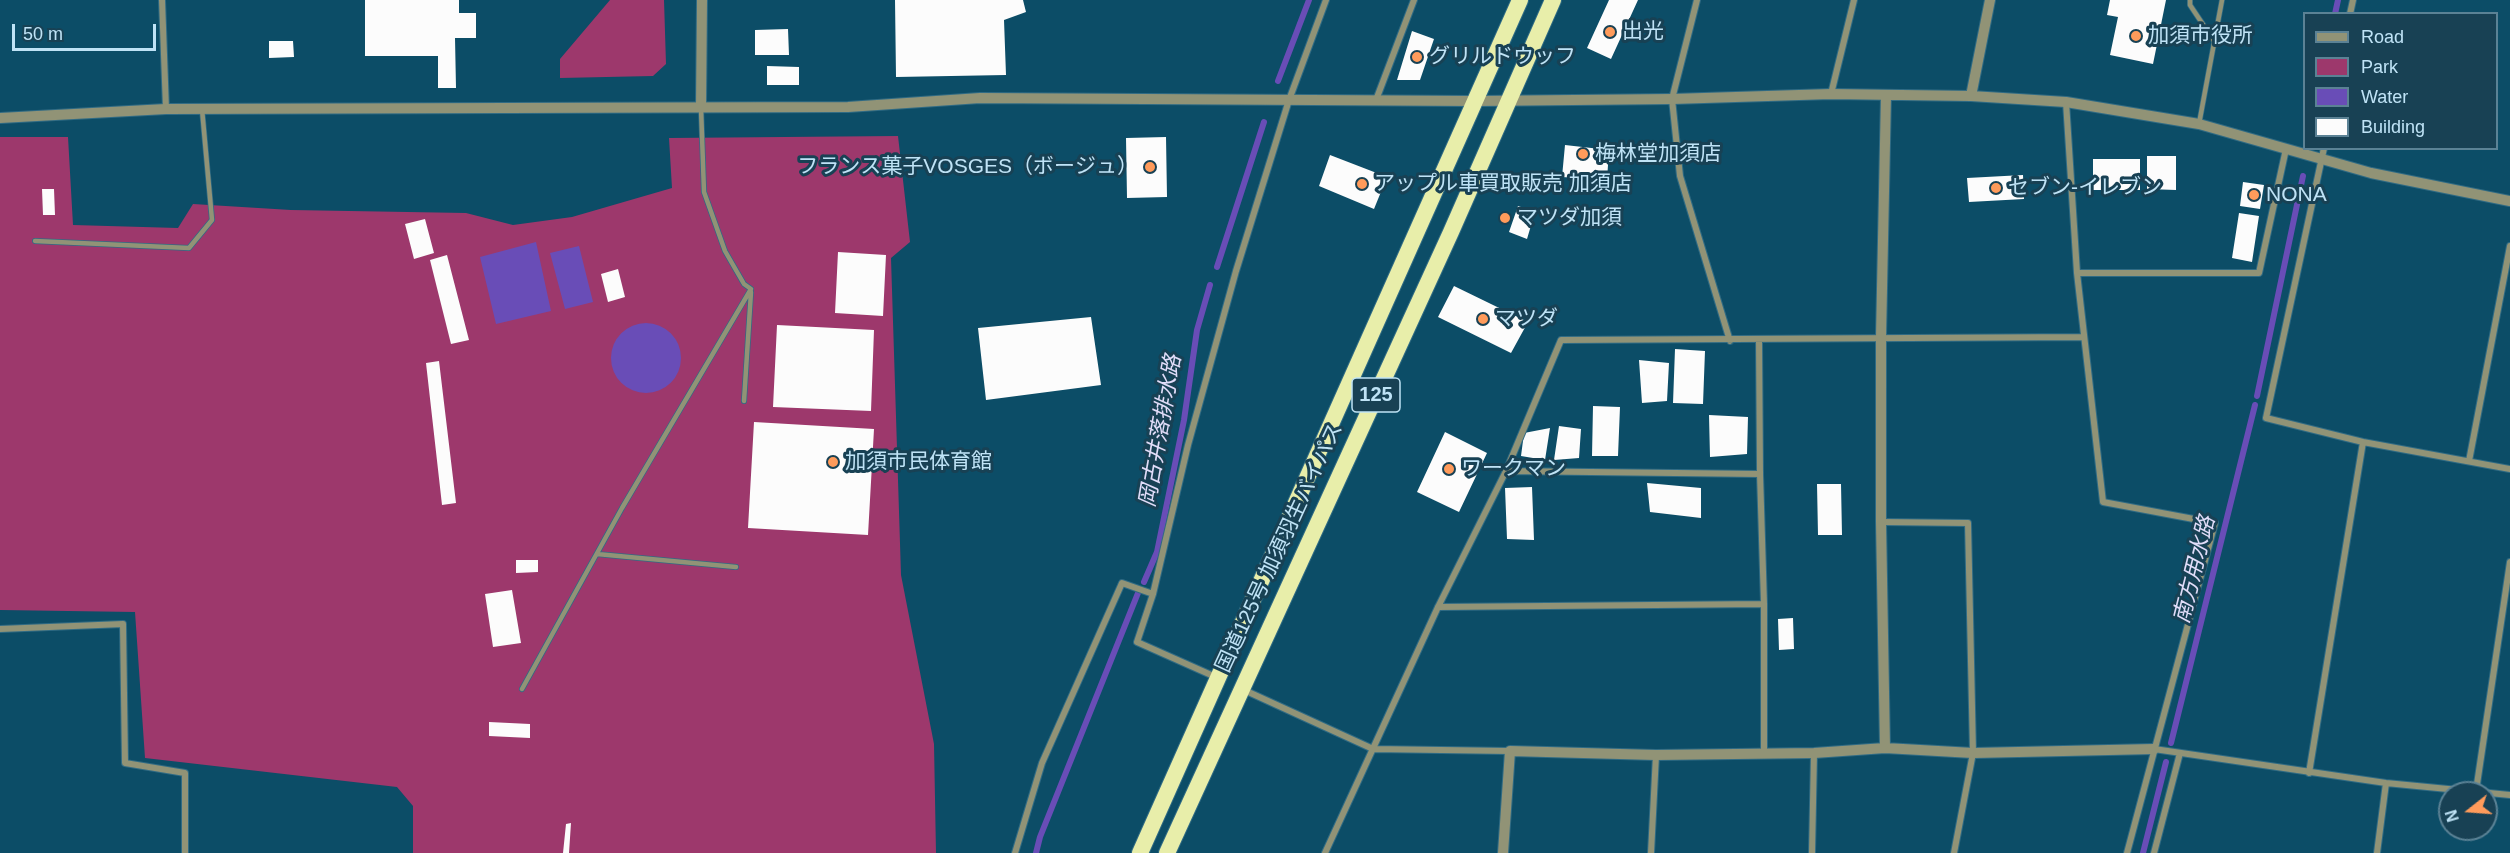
<!DOCTYPE html>
<html>
<head>
<meta charset="utf-8">
<style>
  body { margin:0 }
  #map { position:relative; width:2510px; height:853px; overflow:hidden; background:#0c4d67; font-family:Arial,sans-serif }
  canvas { display:block }
  .legend { position:absolute; left:2303px; top:12px; width:195px; height:138px; box-sizing:border-box; background:#184154; border:2px solid #5b8295; margin:0; padding:8px 10px; list-style:none; font-size:18px; color:#bfe3f6 }
  .legend li { display:flex; align-items:center; gap:12px; height:30px }
  .legend b { width:30px; border:2px solid #5b8295 }
  .north { position:absolute; left:2438px; top:781px; width:60px; height:60px; box-sizing:border-box; background:#184154; border:2px solid #5b8295; border-radius:50%; rotate:253deg; font-size:16px; font-weight:700; line-height:24px; text-align:center; color:#bfe3f6 }
  .north::after { content:''; display:block; margin:auto; width:21px; height:27px; background:#ff9b5b; clip-path:polygon(50% 0,100% 100%,50% 72%,0 100%) }
  .scale { position:absolute; left:12px; top:24px; width:144px; height:27px; box-sizing:border-box; border:3px solid #bfe3f6; border-top:0; padding-left:8px; font-size:18px; line-height:21px; white-space:nowrap; color:#bfe3f6; -webkit-text-stroke:4px #184154; paint-order:stroke }
</style>
</head>
<body>
<div id="map">
<canvas width="2510" height="853"></canvas>
<ul class="legend">
<li><b style="height:8px;background:#919376"></b>Road</li>
<li><b style="height:16px;background:#9d386c"></b>Park</li>
<li><b style="height:16px;background:#694db7"></b>Water</li>
<li><b style="height:16px;background:#fcfcfc"></b>Building</li>
</ul>
<div class="north">N</div>
<div class="scale">50 m</div>
</div>
<script>
const c = document.querySelector('canvas').getContext('2d');
c.lineJoin = 'round';
function fillPath(path, color) { c.fillStyle = color; c.fill(path, 'evenodd'); }
const shape = rows => new Path2D(rows.map(r => 'M' + r).join(''));
function stroke(path, color, width, dash) { c.strokeStyle = color; c.lineWidth = width; c.lineCap = dash ? 'butt' : 'round'; c.setLineDash(dash || []); c.stroke(path); }
function drawText(font, color, halo, rows, align = 'center') {
  c.font = font + ' Arial,"Noto Sans JP",sans-serif'; c.lineWidth = 6; c.setLineDash([]); c.textBaseline = 'middle'; c.strokeStyle = halo; c.fillStyle = color; for (const [text, x, y, turn = 0] of rows) {
    c.save(); c.translate(x, y); c.rotate((+turn || 0) * Math.PI / 180); c.textAlign = isNaN(turn) ? turn : align; if (halo) c.strokeText(text, 0, 0); c.fillText(text, 0, 0); c.restore();
  }
}
fillPath(shape([
  [610,0,664,0,666,64,653,76,560,78,560,59],
  [898,136,910,242,891,258,901,575,934,744,936,853,413,853,413,806,397,787,145,758,135,612,0,610,0,137,68,137,73,225,178,228,193,204,291,210,466,213,513,225,572,217,672,188,669,138]
]), '#9d386c');
fillPath(shape([
  [536,242,551,311,496,324,480,257],
  [579,246,593,302,565,309,550,253],
  '611 358a35 35 0 1 1 70 0a35 35 0 1 1-70 0Z'
]), '#694db7');
stroke(shape([
  [2335,14,2338,0],
  [1278,81,1309,0],
  [1217,267,1264,122],
  [2257,396,2303,176],
  [1144,582,1157,552,1184,420,1197,330,1210,285],
  [2171,743,2255,405],
  [1036,853,1040,837,1138,593],
  [2143,853,2166,762]
]), '#694db7', 6);
fillPath(shape([
  [365,0,459,0,459,13,476,13,476,38,455,38,456,88,438,88,438,56,365,56],
  [895,0,1023,0,1026,12,1004,20,1006,75,896,77],
  [1609,0,1638,0,1611,59,1587,48],
  [2110,0,2166,0,2153,64,2110,55,2118,17,2107,15],
  [788,29,789,55,755,55,755,30],
  [1412,31,1434,39,1420,80,1397,80],
  [269,41,293,41,294,57,269,58],
  [767,66,799,67,799,85,767,85],
  [1166,137,1167,197,1127,198,1126,138],
  [1565,145,1609,150,1607,180,1562,177],
  [1330,155,1387,177,1374,209,1319,186],
  [2147,156,2176,156,2176,190,2147,189],
  [2093,159,2140,159,2140,190,2093,190],
  [2023,175,2024,199,1969,202,1967,178],
  [2243,182,2264,185,2260,209,2240,206],
  [42,189,54,189,55,215,43,215],
  [1518,206,1535,212,1527,239,1509,232],
  [2239,213,2259,216,2252,262,2232,258],
  [425,219,434,253,414,259,405,224],
  [838,252,886,255,883,316,835,313],
  [447,255,469,340,451,344,430,260],
  [618,269,625,297,608,302,601,274],
  [1454,286,1528,322,1511,353,1438,317],
  [1091,317,1101,385,986,400,978,328],
  [777,325,874,330,871,411,773,407],
  [1675,349,1705,351,1703,404,1673,403],
  [1639,360,1669,363,1667,401,1642,403],
  [439,361,456,503,442,505,426,363],
  [1593,406,1620,407,1618,456,1592,456],
  [1709,415,1748,417,1747,454,1710,457],
  [754,422,874,429,868,535,748,528],
  [1559,426,1581,429,1579,458,1554,460],
  [1550,428,1545,460,1521,456,1524,433],
  [1445,432,1487,453,1459,512,1417,492],
  [1647,483,1701,488,1701,518,1650,512],
  [1817,484,1841,484,1842,535,1818,535],
  [1532,487,1534,540,1507,539,1505,488],
  [516,560,538,560,538,572,516,573],
  [512,590,521,643,493,647,485,594],
  [1793,618,1794,649,1779,650,1778,619],
  [489,722,530,724,530,738,489,736],
  [571,823,569,853,563,853,566,824]
]), '#fcfcfc');
const service = shape([
  [2190,0,2190,5,2214,41],
  [2199,124,2222,0],
  [35,241,189,248,212,220,202,109],
  [744,401,751,292],
  [597,554,736,567],
  [522,689,622,508,751,289,744,284,725,251,704,192,701,108]
]);
const minor = shape([
  [162,0,166,109],
  [1697,0,1672,99,1680,176,1730,341],
  [2350,14,2353,0],
  [1831,94,1854,0],
  [1376,100,1414,0],
  [2066,102,2077,273,2103,502,2215,523,2127,853],
  [2324,148,2266,418,2363,442,2510,469],
  [2077,273,2259,273,2286,149],
  [1759,339,1760,474,1764,604,1764,752],
  [2469,461,2510,246],
  [1506,471,1760,474],
  [1881,522,1968,523,1973,753,1954,853],
  [1438,607,1764,604],
  [0,629,123,624,125,763,185,773,185,853],
  [1218,678,1137,642,1153,594,1188,445,1236,271,1289,100,1326,0],
  [1244,690,1373,749,1510,751],
  [2154,749,2386,783,2510,795],
  [2309,773,2363,442],
  [2476,791,2510,562],
  [1015,853,1042,763,1122,583,1153,594],
  [1325,853,1438,607,1506,471,1561,340,2083,337],
  [1651,853,1656,755],
  [1812,853,1814,753],
  [2154,853,2180,753],
  [2377,853,2386,783]
]);
const tertiary = shape([
  [1971,96,1990,0],
  [701,108,702,0],
  [0,118,166,109,848,107,980,98,1476,101,1672,99,1831,94,1971,96,2066,102,2199,124,2371,173,2510,201],
  [1885,748,1881,522,1881,337,1886,95],
  [1503,853,1510,751,1656,755,1814,753,1885,748,1973,753,2154,749]
]);
const trunk = shape([
  [1140,853,1520,0],
  [1167,853,1451,232,1553,0]
]);
stroke(service, '#306b84', 6);
stroke(minor, '#306b84', 8);
stroke(tertiary, '#306b84', 12);
stroke(trunk, '#306b84', 18);
stroke(service, '#919376', 4.5);
stroke(minor, '#919376', 6);
stroke(tertiary, '#919376', 10);
stroke(trunk, '#e8eeaa', 16);
for (const [x, y, r, color] of [
  [1610,32,6,"#ff9b5b"],
  [2136,36,6,"#ff9b5b"],
  [1417,57,6,"#ff9b5b"],
  [1583,154,6,"#ff9b5b"],
  [1150,167,6,"#ff9b5b"],
  [1362,184,6,"#ff9b5b"],
  [1996,188,6,"#ff9b5b"],
  [2254,195,6,"#ff9b5b"],
  [1505,218,6,"#ff9b5b"],
  [1483,319,6,"#ff9b5b"],
  [833,462,6,"#ff9b5b"],
  [1449,469,6,"#ff9b5b"]
]) { const dot = new Path2D(); dot.arc(x, y, r, 0, 2 * Math.PI); c.fillStyle = color; c.fill(dot); stroke(dot, '#184154', 2); }
for (const [x, y, w] of [
  [1376,395,48]
]) { const box = new Path2D(); box.roundRect(x - w / 2, y - 17, w, 34, 4.5); c.fillStyle = '#184154'; c.fill(box); stroke(box, '#bfe3f6', 1.5); }
drawText('bold 20px', '#bfe3f6', null, [
  ["125",1376,395]
]);
drawText('21px', '#bfe3f6', '#184154', [
  ["出光",1622,32],
  ["加須市役所",2148,36],
  ["グリルドウッフ",1429,57],
  ["梅林堂加須店",1595,154],
  ["フランス菓子VOSGES（ボージュ）",1138,167,"right"],
  ["アップル車買取販売 加須店",1374,184],
  ["セブン-イレブン",2008,188],
  ["NONA",2266,195],
  ["マツダ加須",1517,218],
  ["マツダ",1495,319],
  ["加須市民体育館",845,462],
  ["ワークマン",1461,469]
], 'left');
drawText('21px', '#bfe3f6', '#184154', [
  ["国道125号 加須羽生バイパス",1280,548,-65]
]);
drawText('italic 22px', '#e1ddf9', '#184154', [
  ["岡古井落排水路",1161,431,-80],
  ["南方用水路",2195,570,-76]
]);
</script>
</body>
</html>
